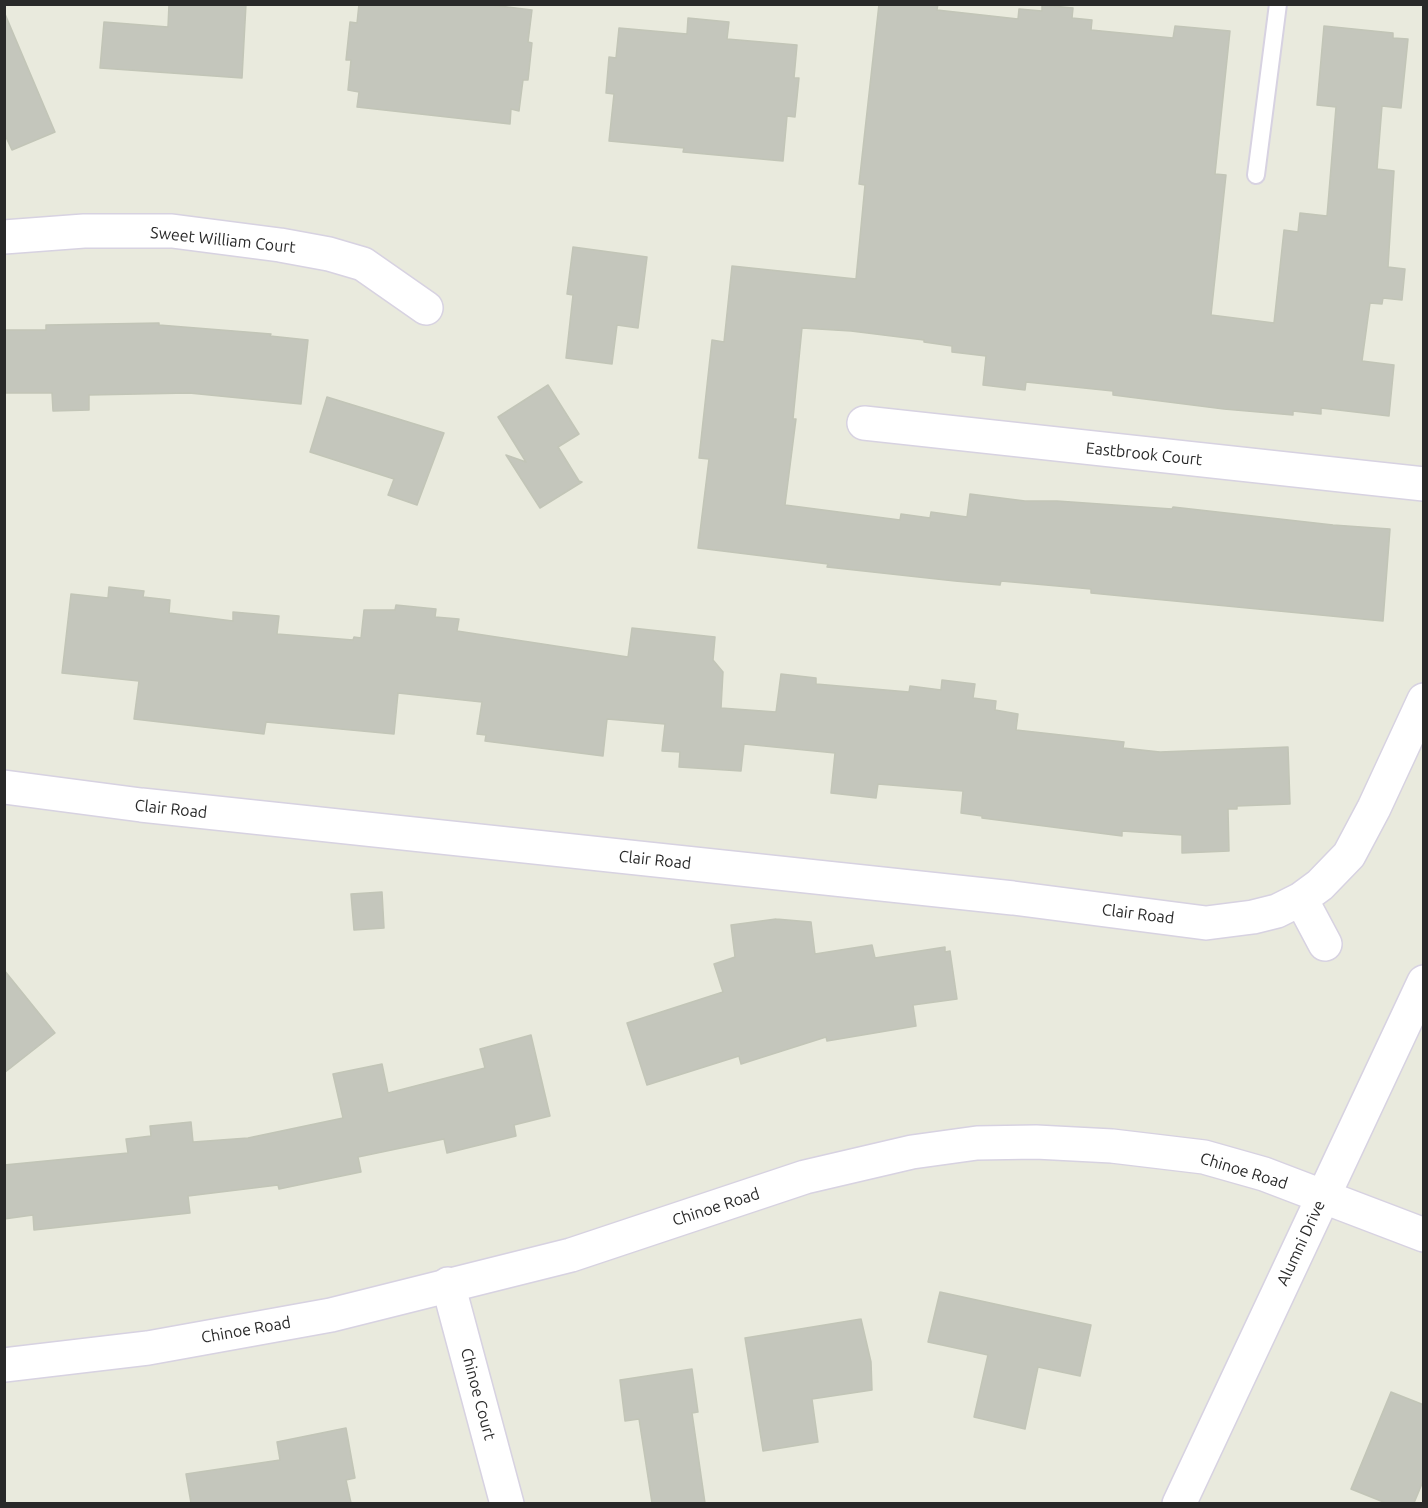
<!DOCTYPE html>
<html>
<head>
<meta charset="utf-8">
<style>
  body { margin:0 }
  #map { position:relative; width:1428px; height:1508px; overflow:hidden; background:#e9eadd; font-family:Ubuntu,sans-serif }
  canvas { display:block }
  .frame { position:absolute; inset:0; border:6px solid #292929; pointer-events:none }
</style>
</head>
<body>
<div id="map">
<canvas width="1428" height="1508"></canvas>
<div class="frame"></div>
</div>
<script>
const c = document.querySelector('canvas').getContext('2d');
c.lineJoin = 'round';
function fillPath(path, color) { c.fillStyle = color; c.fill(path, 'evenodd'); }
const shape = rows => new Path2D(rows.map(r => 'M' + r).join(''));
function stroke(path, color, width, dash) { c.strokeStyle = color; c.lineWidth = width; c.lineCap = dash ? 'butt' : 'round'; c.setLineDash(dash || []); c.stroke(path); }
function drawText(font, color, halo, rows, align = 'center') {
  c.font = font + ' Ubuntu,sans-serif'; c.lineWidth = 4.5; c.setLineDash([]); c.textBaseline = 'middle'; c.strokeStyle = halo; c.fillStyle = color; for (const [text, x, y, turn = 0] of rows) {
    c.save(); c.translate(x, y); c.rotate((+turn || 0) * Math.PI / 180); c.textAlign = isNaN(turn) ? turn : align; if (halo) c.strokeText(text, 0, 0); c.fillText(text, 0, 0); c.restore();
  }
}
const building = shape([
  [169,4,246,4,242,78,100,68,104,22,168,27,169,4],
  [359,4,483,4,532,10,528,42,532,43,528,80,523,80,519,111,511,109,510,124,357,107,359,92,348,90,351,60,346,60,350,22,357,23,359,4],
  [879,4,938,4,937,10,1018,19,1019,9,1042,11,1042,5,1073,8,1072,18,1092,20,1091,30,1173,38,1175,26,1230,31,1215,174,1226,175,1211,315,1274,323,1284,230,1298,232,1300,213,1327,216,1336,107,1317,105,1324,26,1393,33,1393,38,1408,39,1401,108,1382,106,1377,169,1394,171,1388,267,1405,269,1402,300,1383,298,1382,304,1370,303,1362,361,1394,365,1389,416,1321,408,1321,414,1293,411,1293,415,1224,409,1113,395,1113,391,1026,382,1025,390,983,385,986,356,952,352,952,346,924,342,924,340,851,331,802,328,793,419,796,419,785,505,900,520,901,514,930,518,931,512,967,517,970,494,1025,501,1057,501,1172,509,1173,507,1333,525,1390,529,1383,621,1091,593,1091,589,1001,581,1000,585,955,581,827,567,828,564,698,548,709,459,699,458,712,340,724,342,732,266,856,279,865,185,859,184,879,4],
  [5,14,55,132,12,150,4,133,5,14],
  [688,18,729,22,727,39,797,45,794,78,799,78,795,117,787,116,783,161,683,152,684,148,609,141,614,94,606,93,609,57,616,58,619,28,687,34,688,18],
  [573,247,647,257,638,328,617,325,612,364,566,358,573,295,567,294,573,247],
  [159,323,159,325,271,334,270,336,308,340,301,404,189,393,89,395,89,410,53,411,52,393,4,393,4,330,46,330,46,325,159,323],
  [548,385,579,434,558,447,579,481,582,482,540,508,506,455,526,462,498,417,548,385],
  [327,397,444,433,417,505,388,495,394,479,310,452,327,397],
  [109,587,144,591,143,597,170,600,169,613,233,621,233,612,279,616,277,634,353,640,354,637,361,638,364,610,395,610,396,605,436,609,435,617,459,619,457,631,628,657,632,628,715,637,713,660,723,672,721,708,776,712,781,674,816,678,816,684,909,692,910,686,941,690,942,680,975,684,973,698,996,701,995,710,1018,714,1016,730,1124,742,1123,748,1160,752,1288,747,1290,804,1237,806,1237,809,1228,809,1229,851,1182,853,1182,835,1122,831,1122,836,982,818,982,816,961,813,963,791,878,784,876,798,831,793,835,753,744,744,741,771,679,767,680,752,662,751,665,724,607,719,603,756,485,741,486,735,477,734,482,702,398,693,394,734,266,722,264,734,134,719,139,681,62,673,71,594,108,598,109,587],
  [382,892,384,928,354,930,351,894,382,892],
  [776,919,811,922,815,954,872,945,875,958,945,947,945,952,950,951,957,999,913,1005,916,1026,827,1041,826,1037,741,1064,739,1056,647,1085,627,1023,723,992,714,964,735,957,731,925,776,919],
  [4,970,55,1033,4,1073,4,970],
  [531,1035,550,1116,514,1125,516,1136,447,1153,444,1139,358,1157,361,1172,279,1189,278,1185,188,1196,190,1213,34,1230,33,1215,4,1219,4,1165,128,1153,126,1139,151,1136,150,1126,191,1122,193,1142,248,1138,343,1118,333,1074,382,1064,388,1093,485,1068,480,1049,531,1035],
  [940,1292,1091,1325,1080,1376,1038,1367,1025,1429,974,1417,988,1355,928,1342,940,1292],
  [861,1319,871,1362,872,1390,812,1399,818,1442,763,1451,745,1338,861,1319],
  [692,1369,698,1412,692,1413,705,1503,652,1503,639,1419,625,1421,620,1380,692,1369],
  [1391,1392,1424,1405,1424,1479,1414,1503,1386,1503,1351,1489,1391,1392],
  [346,1428,355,1478,346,1480,351,1503,191,1503,186,1474,280,1460,277,1442,346,1428]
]);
fillPath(building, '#c4c6bc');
stroke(building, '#c2c5b7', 1.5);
const service = shape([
  [1256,175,1278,4]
]);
const minor = shape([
  [4,237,84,231,172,231,280,245,329,254,363,264,426,308],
  [864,423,1424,484],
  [4,787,141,805,1013,898,1206,923,1253,917,1277,911,1301,899,1320,885,1349,855,1374,808,1424,700],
  [1301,899,1325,944],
  [448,1284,507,1504]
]);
const tertiary = shape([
  [4,1365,148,1348,331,1315,571,1255,805,1177,912,1152,977,1143,1036,1142,1112,1146,1204,1157,1264,1174,1424,1235]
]);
const secondary = shape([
  [1179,1504,1424,982]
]);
stroke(service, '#d7d2e1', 20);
stroke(minor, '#d7d2e1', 36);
stroke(tertiary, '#d7d2e1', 36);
stroke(secondary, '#d7d2e1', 36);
stroke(service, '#fff', 16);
stroke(minor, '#fff', 33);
stroke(tertiary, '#fff', 33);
stroke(secondary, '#fff', 33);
drawText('16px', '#292929', '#fff', [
  ["Sweet William Court",223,240,6],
  ["Eastbrook Court",1144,454,6],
  ["Clair Road",171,809,6],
  ["Clair Road",655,860,6],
  ["Clair Road",1138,914,7],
  ["Chinoe Road",1244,1171,17],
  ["Chinoe Road",716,1207,-18],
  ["Alumni Drive",1301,1243,-65],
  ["Chinoe Road",246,1330,-10],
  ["Chinoe Court",478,1394,75]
]);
</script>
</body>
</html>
